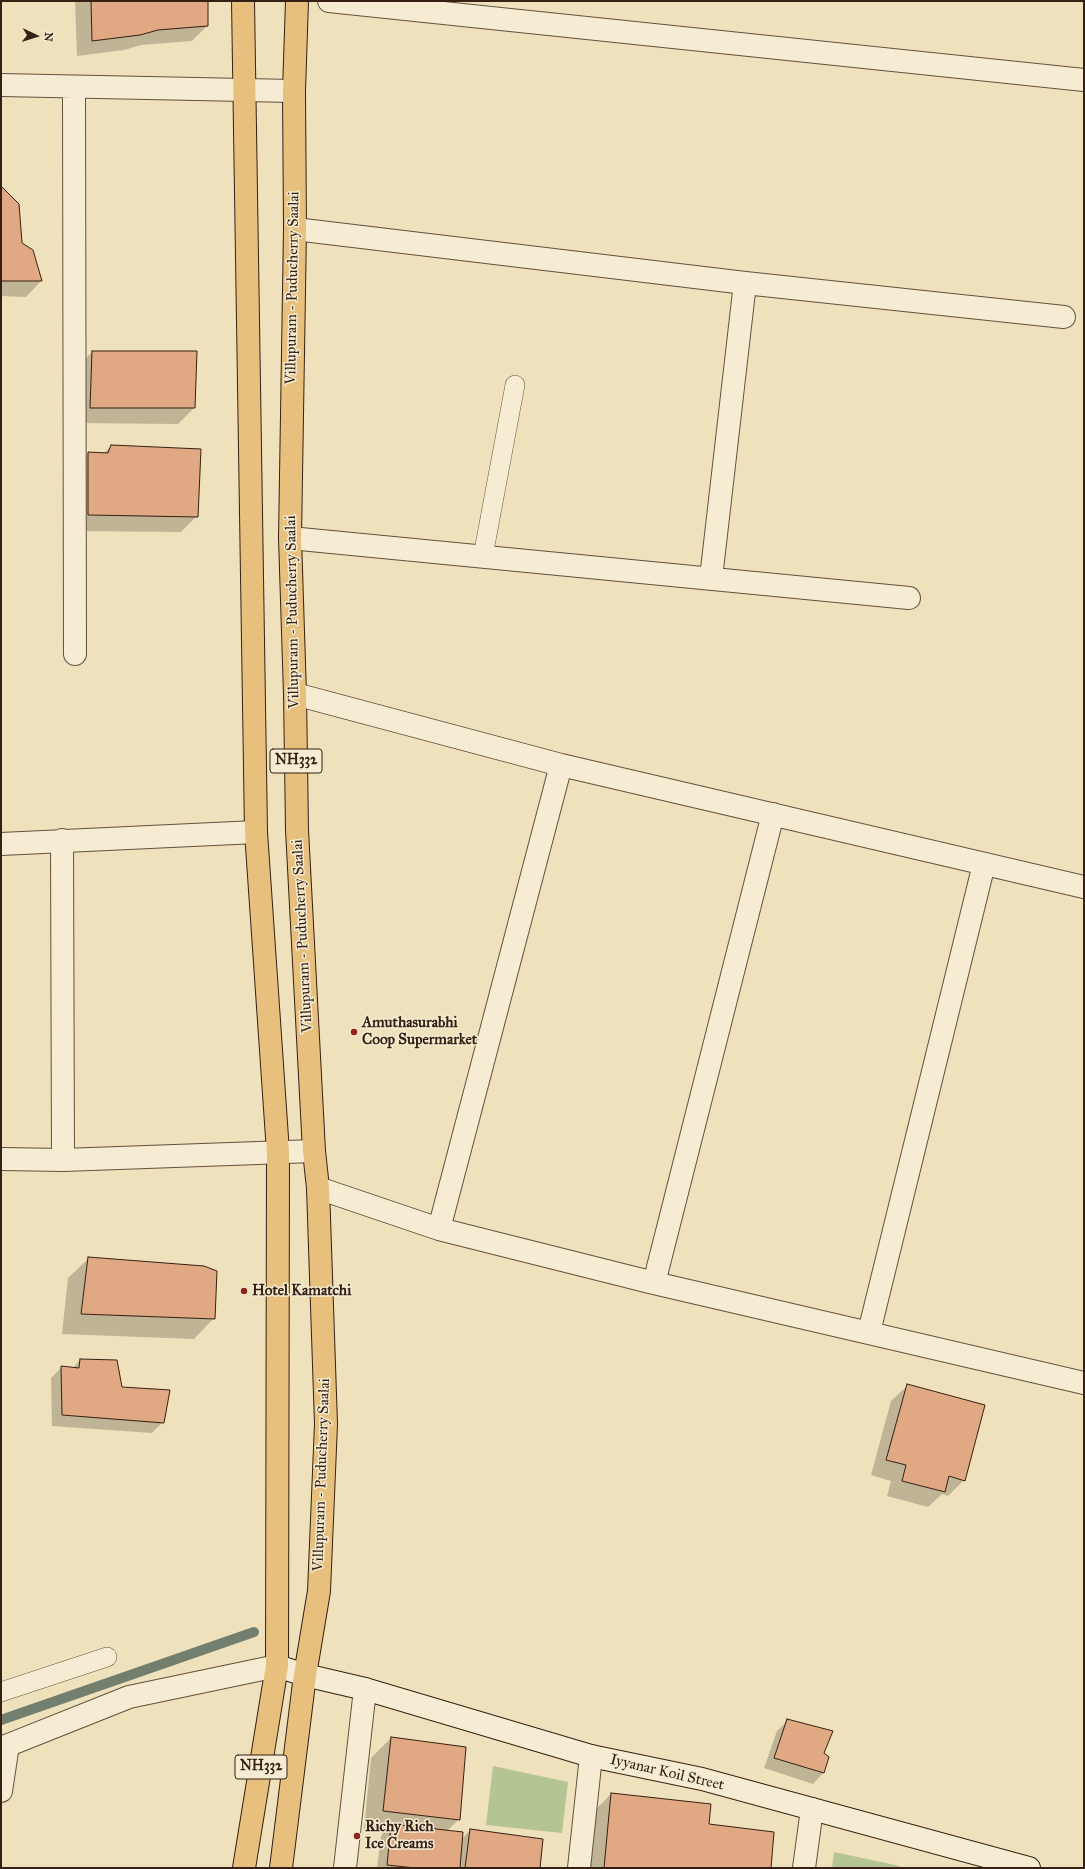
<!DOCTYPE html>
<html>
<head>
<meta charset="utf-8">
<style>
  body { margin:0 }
  #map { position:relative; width:1085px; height:1869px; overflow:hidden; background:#efe1bb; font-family:"IM FELL Great Primer",serif }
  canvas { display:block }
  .frame { position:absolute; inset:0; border:2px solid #352013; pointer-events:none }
  .north { position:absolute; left:16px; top:16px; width:40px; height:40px; -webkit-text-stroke:3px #f5ecd3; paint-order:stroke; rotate:94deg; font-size:11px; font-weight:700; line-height:16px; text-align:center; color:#352013 }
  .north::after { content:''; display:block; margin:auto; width:14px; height:18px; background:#352013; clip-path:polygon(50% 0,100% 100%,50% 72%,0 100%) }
</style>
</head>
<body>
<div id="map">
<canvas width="1085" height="1869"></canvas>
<div class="frame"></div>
<div class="north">N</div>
</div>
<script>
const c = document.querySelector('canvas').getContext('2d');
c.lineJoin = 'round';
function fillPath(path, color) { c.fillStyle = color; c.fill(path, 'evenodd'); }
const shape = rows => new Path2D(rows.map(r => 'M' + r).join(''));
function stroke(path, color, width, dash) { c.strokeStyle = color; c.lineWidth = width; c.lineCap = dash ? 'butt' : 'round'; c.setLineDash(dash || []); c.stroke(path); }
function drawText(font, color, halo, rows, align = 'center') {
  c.font = font + ' "IM FELL Great Primer",serif'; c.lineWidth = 3; c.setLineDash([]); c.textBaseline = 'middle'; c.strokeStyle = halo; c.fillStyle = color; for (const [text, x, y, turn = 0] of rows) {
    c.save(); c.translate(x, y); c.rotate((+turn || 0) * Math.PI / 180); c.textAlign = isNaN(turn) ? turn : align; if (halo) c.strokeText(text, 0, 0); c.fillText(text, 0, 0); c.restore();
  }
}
fillPath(shape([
  [493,1766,568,1782,562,1833,486,1825],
  [834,1852,900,1866,899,1868,832,1868]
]), '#b5c493');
fillPath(shape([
  [75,1,207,1,207,26,192,41,141,45,124,50,77,56],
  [1,188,21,243,41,281,26,297,1,296],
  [92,352,194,408,178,424,74,423,76,368],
  [111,446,197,516,181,532,72,531,72,469,88,453,103,454],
  [89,1258,214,1318,194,1339,62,1334,68,1278],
  [80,1360,121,1388,163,1422,152,1433,52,1426,51,1378,62,1367,73,1368],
  [907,1386,964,1480,948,1496,942,1494,928,1507,887,1496,891,1481,871,1475,891,1401],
  [788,1720,828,1757,823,1773,813,1784,764,1768,777,1731],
  [391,1738,459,1819,447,1831,462,1839,470,1830,539,1868,377,1868,381,1836,383,1833,364,1830,371,1758],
  [611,1794,708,1825,770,1868,590,1868,596,1809]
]), '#0003');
stroke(shape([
  [1,1720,254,1632]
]), '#727f6f', 10);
const building = shape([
  [91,1,208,1,208,26,158,30,140,35,92,41,91,1],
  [1,186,19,204,22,243,33,250,42,281,1,281,1,186],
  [92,351,197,351,195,408,90,408,92,351],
  [111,445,201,449,198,517,88,515,88,452,108,453,111,445],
  [88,1257,204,1266,217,1271,215,1319,81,1314,88,1257],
  [80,1359,117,1360,122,1387,170,1390,164,1423,62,1415,61,1366,79,1368,80,1359],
  [907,1384,985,1405,965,1481,949,1476,945,1492,902,1481,906,1465,886,1460,907,1384],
  [787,1719,833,1731,824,1753,829,1757,824,1773,774,1758,787,1719],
  [391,1737,466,1747,460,1820,383,1811,391,1737],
  [611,1793,711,1804,709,1824,774,1832,771,1868,604,1868,611,1793],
  [391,1824,463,1832,460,1868,415,1868,387,1865,391,1824],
  [470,1829,543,1839,540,1868,465,1868,470,1829]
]);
fillPath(building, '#e0a883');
stroke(building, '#352013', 1);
const lane = shape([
  [483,556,515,385],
  [1,1692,107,1657]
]);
const street = shape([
  [329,1,1084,80],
  [1,85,294,91],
  [74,87,75,654],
  [295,229,745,283,1064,317],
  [290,538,909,598],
  [711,578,745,283],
  [295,694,561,765,1084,887],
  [62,840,63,1160],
  [1,844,256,832],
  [1,1159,63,1160,314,1151],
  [318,1188,439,1229,654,1283,1084,1383],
  [439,1229,561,765],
  [654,1283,773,814],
  [869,1332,984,864],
  [1,1748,129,1697,277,1666],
  [1,1791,8,1745],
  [345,1868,365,1689],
  [579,1868,591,1756],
  [804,1868,812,1809]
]);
const secondary = shape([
  [277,1666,305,1675,365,1689,591,1756,702,1779,1029,1868]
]);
const highway = shape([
  [243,1,256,832,278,1152,277,1666,244,1868],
  [281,1868,305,1675,319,1591,326,1424,318,1188,314,1151,297,830,295,694,290,538,295,229,294,91,297,1]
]);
stroke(lane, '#64503d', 20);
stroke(street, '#64503d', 24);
stroke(secondary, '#352013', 24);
stroke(highway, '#352013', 24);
stroke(lane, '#f5ecd3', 19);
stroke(street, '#f5ecd3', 22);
stroke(secondary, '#f5ecd3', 22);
stroke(highway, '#e8c07e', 22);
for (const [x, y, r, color] of [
  [354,1032,4,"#8f2418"],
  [244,1291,4,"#8f2418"],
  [357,1836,4,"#8f2418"]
]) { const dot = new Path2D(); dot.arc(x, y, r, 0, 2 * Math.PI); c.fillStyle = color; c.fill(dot); stroke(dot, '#f5ecd3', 1.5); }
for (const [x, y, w] of [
  [296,761,52],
  [261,1767,52]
]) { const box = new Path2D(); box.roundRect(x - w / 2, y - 12, w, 24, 3); c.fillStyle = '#f5ecd3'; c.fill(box); stroke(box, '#352013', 1); }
drawText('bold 14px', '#352013', null, [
  ["NH332",296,761],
  ["NH332",261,1767]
]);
drawText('15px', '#352013', '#f5ecd3', [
  ["Villupuram - Puducherry Saalai",293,288,-89],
  ["Villupuram - Puducherry Saalai",293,612,-91],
  ["Villupuram - Puducherry Saalai",303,936,-93],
  ["Villupuram - Puducherry Saalai",322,1475,-88],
  ["Iyyanar Koil Street",667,1773,13]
]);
drawText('bold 15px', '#352013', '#f5ecd3', [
  ["Amuthasurabhi",362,1023],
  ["Coop Supermarket",362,1040],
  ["Hotel Kamatchi",252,1291],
  ["Richy Rich",365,1827],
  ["Ice Creams",365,1844]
], 'left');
</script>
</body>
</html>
